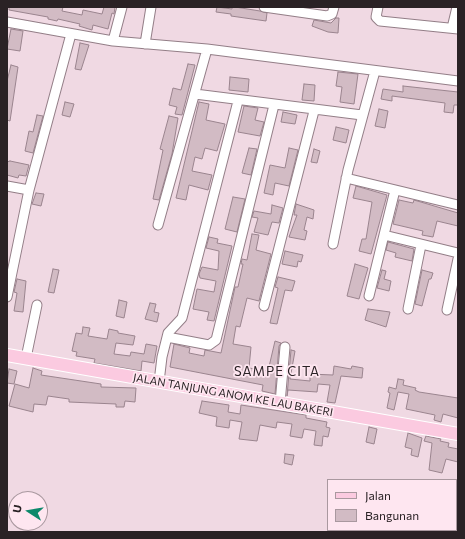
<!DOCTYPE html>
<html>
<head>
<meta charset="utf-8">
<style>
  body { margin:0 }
  #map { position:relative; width:465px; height:539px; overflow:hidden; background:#f0d9e3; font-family:Commissioner,sans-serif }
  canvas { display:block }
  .frame { position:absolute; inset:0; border:8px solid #2a2225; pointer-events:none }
  .legend { position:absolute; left:327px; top:479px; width:130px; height:52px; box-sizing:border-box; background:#fee6f0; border:1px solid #a9989f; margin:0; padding:5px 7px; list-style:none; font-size:12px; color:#2a2225 }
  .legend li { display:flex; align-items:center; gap:8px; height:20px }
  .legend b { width:20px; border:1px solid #a9989f }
  .north { position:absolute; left:8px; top:491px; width:40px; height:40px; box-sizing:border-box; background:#fee6f0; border:1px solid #a9989f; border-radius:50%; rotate:282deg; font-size:11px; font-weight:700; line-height:16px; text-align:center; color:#2a2225 }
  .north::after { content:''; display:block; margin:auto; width:14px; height:18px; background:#0d896b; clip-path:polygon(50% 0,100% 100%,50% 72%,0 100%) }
</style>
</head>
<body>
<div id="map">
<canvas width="465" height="539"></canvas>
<div class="frame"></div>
<ul class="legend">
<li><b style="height:5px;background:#fbcae0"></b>Jalan</li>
<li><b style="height:11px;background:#d2bbc4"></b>Bangunan</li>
</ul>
<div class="north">U</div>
</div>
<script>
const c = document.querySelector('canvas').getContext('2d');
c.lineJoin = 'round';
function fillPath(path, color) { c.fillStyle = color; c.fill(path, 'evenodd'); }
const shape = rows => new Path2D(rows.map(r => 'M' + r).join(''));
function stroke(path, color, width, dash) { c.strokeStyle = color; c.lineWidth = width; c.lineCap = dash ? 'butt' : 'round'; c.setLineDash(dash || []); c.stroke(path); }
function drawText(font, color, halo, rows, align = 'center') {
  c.font = font + ' Commissioner,sans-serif'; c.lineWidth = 3.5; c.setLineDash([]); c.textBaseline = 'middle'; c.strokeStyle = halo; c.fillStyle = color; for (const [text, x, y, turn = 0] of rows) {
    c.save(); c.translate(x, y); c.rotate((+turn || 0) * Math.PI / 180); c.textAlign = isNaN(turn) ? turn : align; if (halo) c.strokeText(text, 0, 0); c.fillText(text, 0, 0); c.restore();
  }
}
const building = shape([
  [9,7,63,7,62,11,82,15,83,10,102,14,104,7,115,7,114,14,112,13,108,29,93,25,92,30,79,26,80,24,58,19,57,21,48,19,48,17,9,10,9,7],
  [217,7,232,9,232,7,235,7,260,11,267,13,266,21,231,16,231,14,216,12,217,7],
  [336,18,339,18,338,33,328,32,312,26,314,20,331,23,336,18],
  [11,29,23,31,20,51,7,49,11,29],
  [80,43,89,45,81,70,75,69,80,43],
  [188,64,195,65,182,115,175,114,177,107,169,105,173,88,181,90,188,64],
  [11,65,18,67,10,121,7,120,7,81,11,65],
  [338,72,358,74,354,104,340,102,342,87,336,86,338,72],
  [230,77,249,79,248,92,229,90,230,77],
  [304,84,315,85,314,101,302,100,304,84],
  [403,86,458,92,458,105,454,105,453,113,444,112,445,103,392,96,392,101,381,99,383,89,403,92,403,86],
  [65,102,74,104,70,117,62,115,65,102],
  [199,102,209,104,206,120,225,124,217,151,205,148,202,159,195,157,192,171,212,175,208,190,189,185,186,200,176,198,199,102],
  [244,106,258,108,255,120,264,122,260,136,238,132,244,106],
  [379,109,388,111,385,128,375,126,379,109],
  [283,112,297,115,295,124,281,122,283,112],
  [37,115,43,116,33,153,25,151,29,131,33,132,37,115],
  [169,116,178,118,172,154,159,200,153,199,163,150,160,149,169,116],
  [336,127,349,130,346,143,333,140,336,127],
  [249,148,257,149,251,175,242,173,249,148],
  [289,148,298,150,289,186,275,183,273,195,264,193,270,165,285,168,289,148],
  [314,149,320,151,317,163,311,162,314,149],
  [10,161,29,165,26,176,19,175,18,178,7,175,7,162,10,161],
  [356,186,387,195,371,254,359,251,362,239,366,239,372,202,353,198,356,186],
  [36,193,44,194,41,206,32,204,36,193],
  [233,197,245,199,237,232,225,229,233,197],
  [399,200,413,203,414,200,458,213,458,226,437,221,433,237,422,235,423,231,393,224,399,200],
  [296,204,314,210,313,219,307,217,304,230,307,231,305,240,289,237,297,215,294,215,296,204],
  [272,205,283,208,279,223,272,222,268,235,254,232,258,218,252,217,254,211,271,214,272,205],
  [252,234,259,235,256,250,271,254,259,301,247,298,240,327,236,326,233,344,251,347,249,368,268,371,275,341,281,343,279,346,275,394,262,391,263,385,170,367,174,344,190,348,189,353,204,356,205,350,221,353,235,287,238,287,243,264,241,264,242,259,247,260,252,234],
  [209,237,218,239,217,243,232,246,214,321,207,320,209,312,193,309,197,289,214,292,216,281,200,278,199,274,202,267,218,270,219,251,206,248,209,237],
  [388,242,414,249,412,261,395,257,396,253,386,250,388,242],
  [285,251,303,255,301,262,298,261,297,267,282,264,285,251],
  [355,264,368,268,359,299,347,296,355,264],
  [53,269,59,270,54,293,48,292,53,269],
  [382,270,386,271,384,279,391,281,389,291,377,288,382,270],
  [422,270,433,273,431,279,429,279,422,306,415,304,422,270],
  [278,277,295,281,292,291,285,290,277,324,270,323,278,288,275,287,278,277],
  [17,279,26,281,23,312,14,311,17,293,14,292,17,279],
  [119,300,127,302,124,318,116,316,119,300],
  [150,303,156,304,154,312,159,313,157,322,145,319,150,303],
  [368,309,390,312,386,327,365,320,368,309],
  [83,327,90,328,88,336,107,339,109,329,118,331,118,333,135,336,133,345,116,343,114,354,130,356,131,352,144,354,146,344,157,346,154,363,142,361,141,371,94,363,95,359,76,356,77,352,72,351,76,333,82,334,83,327],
  [291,350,295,351,290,379,310,381,310,374,333,375,334,366,351,369,352,366,363,368,362,378,341,376,335,403,327,402,330,385,318,384,317,392,288,390,287,396,291,350],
  [33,368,42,371,41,375,101,384,101,387,136,388,135,402,125,401,124,407,116,407,116,404,69,402,69,399,48,396,46,405,34,404,33,412,9,406,15,384,29,388,33,368],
  [9,369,17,371,14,384,7,383,9,369],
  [398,379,404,380,403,385,416,388,415,390,419,392,458,398,458,418,443,414,441,422,434,420,435,415,406,409,409,394,398,392,394,410,387,408,390,393,388,392,389,387,396,389,398,379],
  [202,401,229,405,228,412,240,414,241,405,306,415,306,418,327,422,326,427,330,428,328,437,323,436,322,446,314,445,316,431,304,429,302,438,290,436,292,424,277,422,276,428,260,425,257,441,239,439,242,422,230,420,229,428,216,426,217,417,199,413,202,401],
  [369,427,377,429,374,444,366,442,369,427],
  [408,433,422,438,418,457,411,455,412,449,405,447,408,433],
  [426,436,441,439,440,441,449,443,448,447,458,449,458,462,446,459,442,473,429,470,432,443,424,441,426,436],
  [285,454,294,455,292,465,284,463,285,454]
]);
fillPath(building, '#d2bbc4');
stroke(building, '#9a848e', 1);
const minor = shape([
  [264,7,327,16,332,14,334,7],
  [378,7,376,17,380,21,458,29],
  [7,22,113,41,207,49,458,81],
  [452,28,457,7],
  [113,41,122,7],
  [145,44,151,7],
  [195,94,362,115],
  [346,178,458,205],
  [7,186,29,190,71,34],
  [158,225,207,49],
  [384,235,458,253],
  [333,244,348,170,375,71],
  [369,296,395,190],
  [7,297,29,190],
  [264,306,314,111],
  [408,309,421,245],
  [447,310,458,259],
  [167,337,209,345,216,340,274,105],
  [26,358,37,305],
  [159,382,162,357,168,333,182,318,238,101],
  [280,403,285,347]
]);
const major = shape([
  [7,355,458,434]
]);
stroke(minor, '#937e87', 11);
stroke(major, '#fff', 14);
stroke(minor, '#fff', 9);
stroke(major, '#fbcae0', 12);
drawText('11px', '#2a2225', '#fee6f0', [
  ["JALAN TANJUNG ANOM KE LAU BAKERI",233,395,10]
]);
c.letterSpacing = '1px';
drawText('13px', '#2a2225', '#fee6f0', [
  ["SAMPE CITA",277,372]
]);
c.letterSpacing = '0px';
</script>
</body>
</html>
